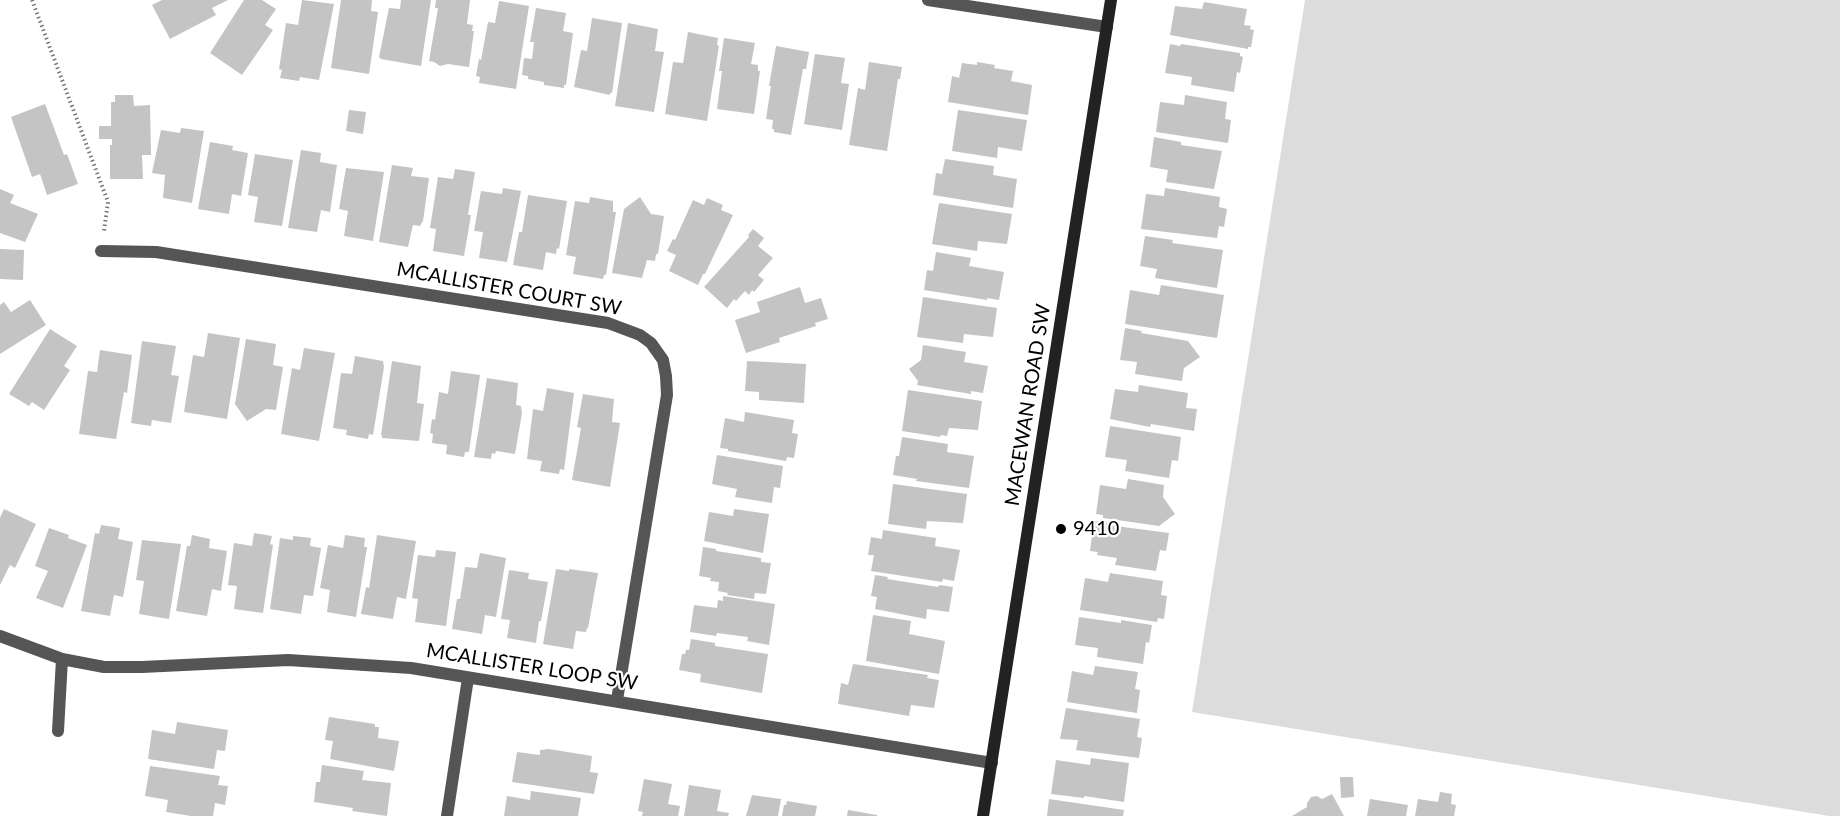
<!DOCTYPE html>
<html>
<head>
<meta charset="utf-8">
<style>
  body { margin:0 }
  canvas { display:block; background:#fff }
</style>
</head>
<body>
<canvas width="1840" height="816"></canvas>
<script>
const c = document.querySelector('canvas').getContext('2d');
c.lineJoin = 'round';
function fillPath(path, color) { c.fillStyle = color; c.fill(path, 'evenodd'); }
const shape = rows => new Path2D(rows.map(r => 'M' + r).join(''));
function stroke(path, color, width, dash) { c.strokeStyle = color; c.lineWidth = width; c.lineCap = dash ? 'butt' : 'round'; c.setLineDash(dash || []); c.stroke(path); }
function drawText(font, color, halo, rows, align = 'center') {
  c.font = font + ' Lato,sans-serif'; c.lineWidth = 4.5; c.setLineDash([]); c.textBaseline = 'middle'; c.strokeStyle = halo; c.fillStyle = color; for (const [text, x, y, turn = 0] of rows) {
    c.save(); c.translate(x, y); c.rotate((+turn || 0) * Math.PI / 180); c.textAlign = isNaN(turn) ? turn : align; if (halo) c.strokeText(text, 0, 0); c.fillText(text, 0, 0); c.restore();
  }
}
fillPath(shape([
  [1305,0,1840,0,1840,816,1829,816,1192,712]
]), '#dcdcdc');
fillPath(shape([
  [162,0,228,0,212,8,216,15,170,39,152,5],
  [244,0,262,0,276,9,265,25,273,30,242,75,210,53],
  [302,0,334,4,319,80,300,77,299,81,280,78,282,70,279,69,286,23,298,25],
  [341,0,372,0,371,11,378,12,369,74,331,68],
  [401,0,431,0,421,66,381,59,379,57,389,8,400,9],
  [436,0,470,0,467,24,473,25,472,31,474,31,469,67,448,64,440,66,434,62,429,61,438,8,435,8],
  [499,1,529,6,516,89,479,83,480,77,476,76,479,59,481,60,488,22,495,23],
  [1204,2,1247,9,1244,25,1251,26,1250,29,1254,30,1251,47,1248,47,1248,49,1170,35,1175,6,1202,9],
  [536,8,566,13,563,31,573,33,566,85,564,85,564,88,544,85,544,82,528,79,528,76,522,75,524,58,532,59,534,42,530,42],
  [592,18,622,23,612,93,610,93,610,95,574,87,581,50,587,51],
  [628,23,658,29,655,51,664,52,654,112,615,106],
  [688,32,718,38,717,45,719,46,707,121,665,114,673,62,683,63],
  [724,38,755,43,751,64,758,65,758,71,760,71,754,114,717,109,722,71,719,71],
  [1170,44,1180,46,1181,44,1240,53,1240,56,1243,57,1240,73,1237,72,1234,92,1191,85,1192,77,1165,73],
  [776,46,809,52,806,69,803,69,791,135,774,132,774,129,772,129,773,120,766,119,771,86,769,86],
  [815,54,845,58,841,83,849,84,842,130,804,124],
  [869,62,902,67,900,79,898,79,887,151,849,145,858,88,865,90],
  [977,62,995,65,994,68,1013,71,1011,81,1032,85,1028,115,948,102,952,76,959,78,962,63,977,65],
  [115,95,133,95,134,106,150,105,151,155,142,155,143,179,110,179,110,145,112,145,112,139,99,139,99,126,111,126,111,102,115,102],
  [1185,95,1227,102,1225,119,1231,120,1228,143,1156,132,1160,102,1184,105],
  [45,104,64,155,67,154,78,184,47,195,40,174,32,177,11,117],
  [349,110,366,112,363,134,346,131],
  [958,110,1027,120,1022,151,998,147,997,158,952,151],
  [181,128,204,131,192,203,163,198,165,175,152,173,161,130,180,133],
  [1154,137,1181,142,1181,145,1222,151,1214,189,1166,182,1168,170,1150,167],
  [210,142,233,146,232,150,248,153,241,196,232,194,229,214,198,209],
  [301,150,321,153,320,162,337,165,330,212,321,210,317,232,288,228],
  [255,154,293,160,282,226,254,222,258,197,248,195],
  [945,159,994,166,993,175,1017,179,1013,208,933,195,936,173,942,174],
  [392,165,413,168,411,176,429,178,423,221,420,226,413,225,408,247,379,242],
  [346,168,384,172,373,241,344,236,348,211,339,209],
  [455,169,475,172,468,215,471,215,464,256,433,251,436,229,430,228,438,177,453,179],
  [503,188,521,191,507,262,479,258,483,232,474,231,481,191,502,194],
  [1165,188,1220,197,1219,207,1227,209,1224,227,1219,226,1217,238,1141,229,1146,194,1164,196],
  [0,189,14,195,10,203,38,214,25,242,0,233],
  [528,195,567,201,559,249,557,248,556,254,546,252,543,270,513,265,519,232,522,232],
  [590,197,613,201,613,212,616,212,606,275,604,275,603,279,573,274,576,257,566,255,575,201,589,203],
  [640,197,651,214,664,216,658,254,656,254,655,261,647,260,642,278,612,273,624,209],
  [707,198,723,205,721,210,733,215,705,274,703,274,698,285,669,271,676,255,667,251,673,239,675,240,693,200,704,205],
  [939,203,1012,214,1007,244,978,241,977,251,932,244],
  [753,229,764,238,758,246,773,258,758,275,764,280,754,292,752,290,749,295,745,291,736,301,734,299,727,308,704,287,749,237,748,235],
  [1145,236,1173,240,1172,243,1223,250,1217,288,1155,278,1157,269,1140,266],
  [0,249,24,250,23,280,0,279],
  [936,252,971,258,969,266,1004,272,999,300,987,298,987,300,924,290,927,270,933,271],
  [1161,285,1224,295,1217,338,1125,324,1130,290,1159,295],
  [800,287,805,303,821,298,828,319,815,323,816,326,779,338,780,342,746,353,735,320,760,312,757,302],
  [923,297,997,308,993,337,964,334,963,343,917,337],
  [30,300,46,325,0,354,0,305,4,302,11,312],
  [1125,328,1142,331,1141,333,1188,341,1200,357,1184,368,1182,381,1135,374,1137,362,1120,360],
  [50,329,77,346,64,366,70,370,44,410,32,402,29,406,9,394],
  [208,333,240,338,227,419,184,412,193,355,204,357],
  [246,339,276,344,273,365,283,367,276,410,266,409,247,421,235,404],
  [142,341,176,346,171,375,179,376,171,423,152,420,151,426,131,423],
  [923,345,966,352,964,362,988,366,983,393,971,391,971,394,917,385,918,381,909,369,921,360],
  [304,348,335,353,319,441,281,434,292,368,300,370],
  [100,350,132,355,127,393,124,392,116,439,79,434,88,371,97,372],
  [355,356,383,361,384,367,373,435,369,434,368,439,346,435,347,430,333,428,341,373,352,374],
  [392,361,421,366,417,403,424,404,419,441,382,438,382,435,381,435],
  [747,361,806,364,804,403,759,400,759,392,745,391],
  [451,371,480,375,469,452,465,452,464,457,446,454,447,445,432,443,433,434,430,433,432,419,435,420,439,392,448,394],
  [487,378,518,383,516,405,521,406,522,413,515,454,496,451,495,454,492,453,491,459,474,457],
  [1139,385,1188,393,1186,408,1197,409,1194,431,1151,424,1150,427,1110,419,1115,389,1138,392],
  [547,388,574,393,564,470,560,469,559,474,540,471,542,461,527,459,533,409,543,411],
  [908,390,982,401,978,430,949,428,947,436,941,435,940,437,902,431],
  [583,394,614,399,612,422,620,423,610,487,572,480,581,428,577,427],
  [745,412,794,420,792,433,798,434,794,458,787,457,786,461,728,451,728,449,720,448,725,418,744,422],
  [1110,426,1181,437,1178,461,1172,460,1169,478,1125,471,1127,460,1105,457],
  [902,437,948,444,947,452,974,456,969,488,916,481,917,479,893,475,896,456,899,456],
  [717,455,783,466,780,488,774,487,772,503,735,497,737,489,712,484],
  [1128,479,1164,485,1163,497,1175,514,1159,526,1103,518,1103,515,1096,514,1100,485,1126,489],
  [893,484,967,494,963,523,927,521,926,529,888,524],
  [4,509,36,524,15,568,10,565,0,585,0,518],
  [734,509,769,514,763,553,704,541,709,512,733,516],
  [1094,521,1108,523,1108,525,1169,533,1166,551,1160,550,1156,571,1115,565,1117,558,1097,555,1098,552,1090,551],
  [101,525,120,528,118,539,133,542,123,597,114,595,110,616,81,611,95,533,99,534],
  [49,528,69,535,68,538,87,545,63,608,36,598,48,571,35,566],
  [883,530,936,538,935,546,960,550,954,581,943,579,942,582,871,571,874,555,868,555,871,537,882,539],
  [254,533,272,536,270,544,273,545,263,613,234,609,237,586,228,585,234,543,252,546],
  [192,535,210,539,209,548,227,551,221,591,212,589,207,616,176,611,187,546,190,546],
  [345,535,365,538,364,547,367,547,356,617,327,612,330,590,320,588,328,545,343,548],
  [377,535,416,541,406,599,397,597,393,619,361,614,366,587,369,588],
  [293,536,311,538,310,546,321,548,313,596,304,595,301,614,270,609,280,538,293,540],
  [142,540,181,544,169,619,139,614,144,581,136,580],
  [703,547,716,549,716,551,761,558,761,562,771,563,766,594,755,593,754,599,727,595,728,593,718,591,719,582,710,581,711,578,699,576],
  [436,550,456,552,446,626,415,622,418,599,412,598,418,555,435,557],
  [480,553,506,558,496,617,485,615,482,634,452,629,457,599,460,599,465,567,477,568],
  [556,569,569,571,569,569,598,573,588,628,587,628,586,632,576,631,573,649,543,644],
  [509,570,529,573,528,579,548,582,541,621,539,621,536,643,507,638,510,620,501,619],
  [1110,573,1163,581,1161,595,1167,596,1164,619,1158,618,1157,622,1080,610,1085,578,1108,582],
  [875,575,888,577,887,579,938,587,939,585,953,587,949,612,927,609,926,619,875,609,877,597,871,596],
  [723,596,775,604,769,645,747,641,748,637,717,633,716,636,690,632,694,605,717,608,718,600,723,601],
  [873,615,911,621,909,634,945,641,939,674,866,661],
  [1079,617,1121,623,1121,620,1152,625,1149,643,1146,642,1143,664,1097,657,1098,648,1075,645],
  [691,639,715,643,715,646,768,654,762,693,700,682,701,674,679,670,682,654,685,654,686,650,689,650],
  [853,664,928,675,927,678,939,680,934,708,911,705,909,716,838,704,841,683,848,685],
  [1095,666,1138,672,1135,689,1140,690,1137,713,1067,702,1072,671,1093,675],
  [1066,708,1140,719,1137,737,1142,738,1139,758,1076,750,1078,740,1060,739],
  [329,717,375,724,375,727,379,727,378,738,399,741,394,771,330,759,333,741,325,740],
  [177,722,228,730,225,751,217,750,214,769,148,759,152,730,175,734],
  [549,749,592,756,590,772,598,773,594,794,512,782,517,752,540,755,540,750],
  [1091,758,1129,763,1124,802,1084,796,1084,798,1051,794,1056,760,1090,765],
  [322,765,364,771,362,780,391,783,387,816,352,811,353,808,314,802,316,782,320,782],
  [150,766,220,776,218,785,228,786,225,805,215,803,213,816,191,816,166,812,168,800,145,796],
  [1340,777,1353,777,1354,797,1341,798],
  [644,779,672,784,668,804,680,806,678,816,642,816,643,812,638,811],
  [689,785,721,790,717,811,729,813,728,816,684,816],
  [531,791,581,798,578,816,504,816,507,796,530,800],
  [1440,792,1452,794,1451,804,1456,805,1454,816,1415,816,1418,799,1438,802],
  [1332,794,1344,816,1292,816,1307,807,1307,803,1311,797,1317,796,1322,799],
  [752,795,781,799,778,816,746,816],
  [1049,799,1124,810,1123,816,1047,816],
  [1370,799,1408,805,1406,816,1367,816],
  [787,801,817,806,815,816,782,816,784,805,786,805],
  [848,810,877,815,877,816,847,816]
]), '#c4c4c4');
stroke(shape([
  [32,0,108,202,104,231]
]), '#777', 4, [1.5, 3]);
stroke(shape([
  [928,0,1107,27],
  [101,251,156,252,608,323,640,335,651,343,663,360,666,376,667,395,617,700],
  [0,636,62,659,104,667,142,667,288,660,411,668,992,763],
  [58,731,62,659],
  [447,816,468,678]
]), '#555', 12);
stroke(shape([
  [983,816,1111,0]
]), '#222', 12);
for (const [x, y, r, color] of [
  [1061,529,6,"#000"]
]) { const dot = new Path2D(); dot.arc(x, y, r, 0, 2 * Math.PI); c.fillStyle = color; c.fill(dot); stroke(dot, '#fff', 2); }
drawText('20px', '#000', '#fff', [
  ["MCALLISTER COURT SW",509,289,10],
  ["MACEWAN ROAD SW",1028,405,-81],
  ["MCALLISTER LOOP SW",532,667,9]
]);
drawText('20px', '#000', '#fff', [
  ["9410",1073,529]
], 'left');
</script>
</body>
</html>
